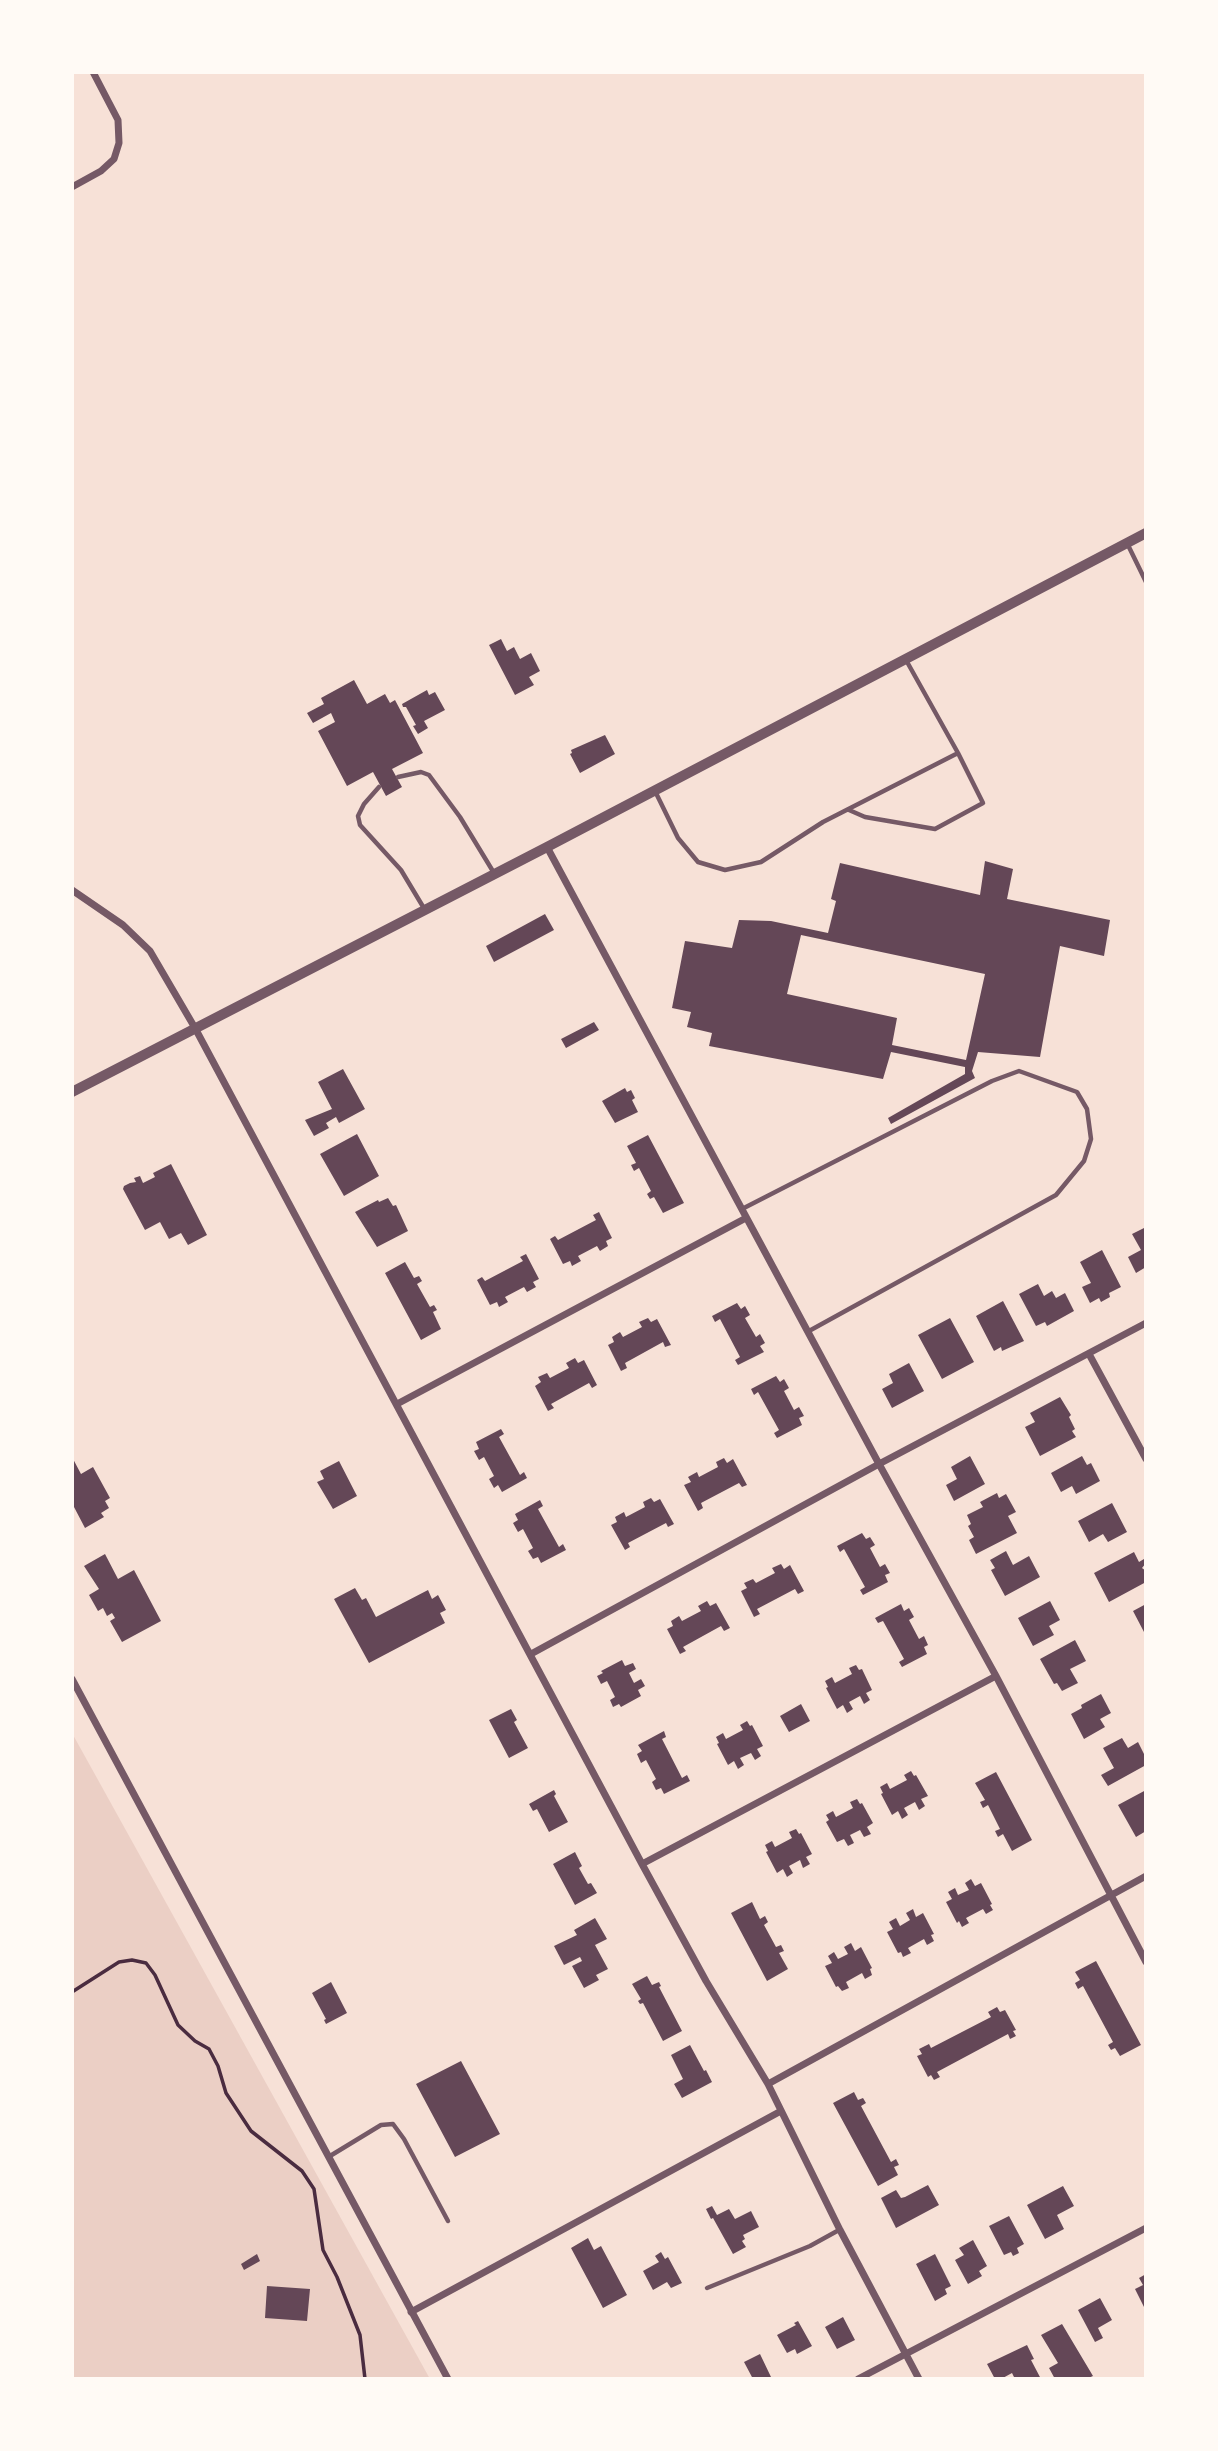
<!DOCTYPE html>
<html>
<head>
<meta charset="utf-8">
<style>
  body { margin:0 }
  #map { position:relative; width:1218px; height:2451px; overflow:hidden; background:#f7e1d7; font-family:"Fira Sans Condensed",sans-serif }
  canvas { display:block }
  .frame { position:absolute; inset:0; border:74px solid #fffaf5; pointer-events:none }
</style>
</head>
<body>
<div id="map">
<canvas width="1218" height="2451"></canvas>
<div class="frame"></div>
</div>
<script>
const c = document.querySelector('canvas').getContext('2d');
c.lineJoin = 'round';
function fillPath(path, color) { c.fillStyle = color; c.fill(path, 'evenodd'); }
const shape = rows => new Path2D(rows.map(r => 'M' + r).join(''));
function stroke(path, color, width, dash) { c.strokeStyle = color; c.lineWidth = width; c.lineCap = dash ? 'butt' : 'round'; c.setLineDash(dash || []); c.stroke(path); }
fillPath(shape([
  [72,1733,430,2379,72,2379]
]), '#ebcfc5');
fillPath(shape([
  [501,639,507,651,514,647,520,659,531,653,540,671,529,677,534,685,515,695,489,645],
  [354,680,367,704,385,694,390,703,395,700,423,753,392,769,402,787,386,796,373,772,347,786,318,731,335,722,331,713,313,723,307,713,324,704,321,698],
  [427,690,429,695,435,692,445,710,424,721,428,728,418,734,413,726,416,725,406,707,403,707,402,704],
  [605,735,615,754,580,773,570,754,572,753,571,750],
  [985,861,1013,869,1007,899,1110,920,1104,956,1060,946,1040,1057,978,1052,972,1071,975,1078,891,1124,888,1118,965,1074,965,1067,891,1052,883,1079,709,1046,712,1033,687,1027,691,1012,672,1008,685,941,732,948,739,920,771,921,828,933,836,901,831,899,840,863,980,895],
  [801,935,985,974,966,1060,892,1045,897,1018,787,994],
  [545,914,554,930,494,962,486,946],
  [594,1022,599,1030,566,1048,561,1039],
  [343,1069,365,1109,339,1123,336,1117,326,1123,329,1128,314,1136,305,1120,332,1109,318,1082],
  [625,1088,627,1092,631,1090,635,1098,632,1100,638,1112,615,1123,602,1101],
  [357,1134,379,1176,344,1196,320,1154],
  [648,1135,684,1203,663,1213,654,1197,650,1199,647,1194,651,1191,639,1168,634,1171,631,1165,636,1163,627,1146],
  [171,1164,207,1235,188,1245,181,1233,169,1239,160,1222,145,1230,123,1189,124,1186,130,1183,136,1182,134,1178,140,1176,143,1183,155,1177,153,1173],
  [388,1198,393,1206,396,1205,408,1231,377,1247,355,1212,378,1200,379,1202],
  [599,1212,612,1238,606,1241,608,1246,600,1251,597,1246,578,1256,581,1261,572,1266,570,1261,563,1264,550,1239,555,1236,558,1240,596,1220,593,1215],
  [1146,1227,1146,1267,1136,1273,1128,1257,1141,1250,1132,1234],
  [1102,1250,1121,1287,1109,1293,1110,1297,1101,1302,1099,1298,1090,1303,1082,1287,1091,1283,1080,1262],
  [526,1254,539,1279,533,1282,536,1287,527,1292,524,1287,505,1297,508,1302,499,1307,497,1302,490,1305,477,1280,482,1277,485,1281,523,1261,520,1257],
  [405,1262,414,1278,419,1276,422,1281,417,1284,430,1307,434,1305,437,1310,433,1312,441,1329,421,1340,385,1273],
  [1038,1284,1044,1296,1052,1291,1056,1298,1065,1293,1074,1311,1047,1326,1045,1322,1036,1326,1019,1294],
  [1003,1301,1024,1341,1002,1351,1001,1347,994,1351,976,1316],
  [737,1303,741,1309,745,1306,750,1315,745,1318,756,1337,760,1334,765,1343,760,1346,764,1352,738,1365,735,1360,740,1357,720,1319,715,1322,712,1316],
  [648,1318,651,1322,657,1319,671,1345,665,1347,663,1342,625,1363,627,1368,621,1371,608,1345,614,1342,612,1337,620,1332,623,1337,642,1327,639,1322],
  [950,1318,974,1362,942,1379,918,1335],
  [575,1358,578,1363,584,1360,597,1385,592,1388,589,1383,551,1404,554,1408,548,1411,535,1386,541,1382,538,1377,547,1373,550,1378,569,1368,566,1363],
  [909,1363,924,1391,892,1408,882,1389,893,1383,889,1374],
  [776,1376,780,1382,784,1379,789,1388,784,1391,794,1410,799,1407,804,1416,799,1418,802,1425,777,1438,774,1433,779,1430,758,1392,754,1395,751,1389],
  [1060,1397,1071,1415,1069,1417,1075,1429,1072,1431,1076,1437,1040,1456,1025,1427,1035,1422,1030,1413],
  [501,1429,504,1434,499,1437,520,1475,524,1472,527,1478,502,1492,498,1485,494,1488,489,1479,494,1476,484,1457,479,1460,474,1451,479,1449,476,1442],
  [970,1456,985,1484,954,1501,946,1485,957,1479,951,1467],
  [1082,1456,1087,1465,1091,1463,1100,1481,1076,1494,1072,1486,1061,1492,1051,1473],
  [72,1457,81,1474,93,1467,110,1498,105,1501,109,1508,101,1513,104,1517,85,1528,74,1507,72,1508],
  [724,1458,727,1463,733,1459,747,1485,742,1487,739,1483,701,1503,703,1508,698,1511,684,1485,691,1482,688,1477,697,1472,699,1477,718,1467,716,1462],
  [339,1461,357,1496,333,1509,317,1482,324,1479,320,1471],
  [997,1493,999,1498,1006,1494,1016,1512,1008,1516,1017,1533,976,1554,969,1540,974,1537,968,1526,971,1524,967,1515,983,1507,980,1502],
  [651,1498,654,1502,660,1499,674,1524,668,1527,666,1523,628,1543,630,1547,625,1550,611,1525,617,1522,615,1517,624,1512,626,1517,645,1507,643,1502],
  [540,1500,543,1506,538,1509,559,1547,563,1544,566,1550,541,1563,538,1557,533,1559,528,1551,533,1548,523,1529,518,1532,513,1523,518,1520,515,1514],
  [1112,1503,1127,1532,1108,1542,1103,1534,1089,1542,1078,1521],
  [862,1533,866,1539,870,1537,875,1545,870,1548,880,1567,885,1564,890,1573,885,1575,888,1582,863,1595,860,1590,865,1587,844,1549,840,1552,837,1546],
  [1006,1551,1013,1565,1029,1556,1040,1577,1005,1596,991,1570,995,1568,990,1560],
  [1134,1552,1139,1562,1144,1559,1146,1563,1142,1568,1146,1571,1146,1582,1109,1602,1094,1573],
  [105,1554,118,1579,134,1570,161,1621,122,1642,110,1621,115,1618,112,1613,107,1616,103,1608,98,1611,89,1595,99,1589,84,1566],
  [781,1564,784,1569,790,1565,804,1591,798,1594,795,1589,757,1609,760,1614,754,1617,741,1591,747,1588,744,1583,753,1579,756,1583,775,1573,772,1568],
  [355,1588,362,1600,366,1598,376,1617,428,1590,432,1599,438,1595,446,1610,440,1613,445,1623,369,1663,334,1599],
  [707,1601,710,1606,716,1603,730,1628,724,1631,721,1626,683,1647,686,1651,680,1654,667,1629,673,1626,671,1621,679,1616,682,1621,701,1611,698,1606],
  [1050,1601,1060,1620,1049,1626,1054,1635,1033,1646,1018,1618],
  [901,1604,904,1611,909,1608,914,1617,909,1620,919,1639,924,1636,928,1645,924,1647,927,1654,902,1667,899,1662,904,1659,883,1621,878,1623,875,1618],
  [1146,1604,1146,1631,1144,1632,1133,1611],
  [1075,1640,1086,1661,1070,1669,1078,1683,1062,1691,1057,1683,1054,1684,1040,1659],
  [622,1660,625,1666,633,1663,636,1669,629,1673,634,1683,641,1679,645,1686,638,1690,641,1696,621,1707,619,1704,613,1707,610,1700,615,1697,607,1681,601,1684,597,1676,603,1673,601,1671],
  [856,1665,859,1670,862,1669,872,1690,866,1693,870,1700,864,1704,860,1696,849,1702,853,1709,847,1713,843,1705,837,1709,826,1688,828,1687,825,1681,832,1677,835,1683,852,1674,849,1668],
  [1101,1694,1111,1713,1100,1719,1105,1727,1084,1739,1071,1714,1082,1708,1081,1705],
  [801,1704,810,1721,789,1732,780,1716],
  [511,1709,517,1720,514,1722,528,1748,509,1758,489,1720],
  [747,1721,750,1726,752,1725,763,1746,757,1749,761,1756,755,1760,751,1753,740,1758,744,1765,738,1769,734,1761,728,1765,717,1744,719,1743,716,1737,723,1733,726,1739,743,1730,740,1725],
  [664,1731,666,1737,662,1739,682,1778,687,1775,690,1781,664,1794,661,1788,656,1790,652,1782,656,1779,646,1760,641,1763,637,1754,642,1751,638,1745],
  [1122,1738,1128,1748,1138,1742,1146,1758,1146,1765,1108,1786,1101,1775,1114,1768,1103,1748],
  [911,1771,914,1776,916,1775,928,1796,921,1799,925,1806,919,1810,915,1802,904,1808,908,1815,902,1819,898,1811,892,1815,881,1794,883,1793,880,1787,887,1783,890,1789,907,1780,904,1775],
  [996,1772,1032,1840,1012,1851,1003,1834,998,1837,995,1831,1000,1829,988,1805,983,1808,980,1802,985,1800,975,1783],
  [554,1790,556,1794,554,1796,568,1822,549,1832,537,1809,533,1811,529,1804],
  [1146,1790,1146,1831,1136,1837,1118,1805],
  [857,1799,860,1804,862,1803,873,1823,867,1827,871,1834,864,1837,860,1830,850,1835,854,1843,848,1846,844,1839,837,1842,826,1822,829,1820,826,1815,833,1811,836,1817,853,1808,850,1802],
  [796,1829,799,1834,801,1833,812,1854,806,1857,810,1864,803,1868,800,1860,789,1866,793,1873,787,1877,783,1869,777,1873,766,1852,768,1851,765,1845,772,1841,775,1847,792,1838,789,1832],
  [575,1852,582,1866,579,1868,588,1884,591,1883,597,1893,575,1905,553,1864],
  [971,1879,975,1886,981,1883,992,1904,990,1905,993,1910,986,1914,983,1909,966,1918,969,1923,962,1927,959,1921,957,1923,946,1902,952,1899,948,1892,955,1888,958,1895,969,1890,965,1883],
  [752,1902,760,1919,765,1916,768,1922,764,1925,776,1947,781,1945,784,1951,779,1953,788,1969,767,1981,731,1913],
  [913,1909,916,1917,923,1913,934,1934,931,1935,934,1941,927,1945,924,1939,908,1948,911,1953,903,1957,901,1952,898,1953,887,1932,893,1929,889,1922,896,1918,900,1926,910,1920,906,1913],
  [595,1918,607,1939,595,1945,608,1969,596,1975,599,1980,584,1988,572,1966,582,1961,580,1957,564,1965,554,1946,577,1935,574,1930],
  [851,1943,855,1951,861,1947,872,1968,870,1969,872,1975,865,1979,862,1973,846,1982,849,1988,842,1991,838,1986,836,1987,825,1966,832,1963,828,1956,834,1952,838,1959,848,1954,844,1947],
  [1096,1961,1141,2045,1120,2056,1115,2048,1111,2050,1108,2045,1113,2042,1083,1986,1078,1989,1075,1983,1080,1980,1075,1972],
  [647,1976,652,1985,659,1982,661,1986,659,1987,682,2031,663,2041,643,2003,640,2004,638,2001,641,1999,632,1984],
  [331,1982,347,2013,326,2024,324,2020,326,2019,312,1993],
  [997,2007,1000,2012,1005,2010,1016,2030,1013,2031,1016,2036,1010,2039,1008,2034,937,2072,940,2077,934,2080,931,2075,928,2077,917,2056,922,2054,919,2049,929,2044,931,2048,991,2017,988,2012],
  [690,2045,704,2071,706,2070,712,2082,682,2098,674,2084,683,2079,671,2055],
  [461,2061,500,2134,455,2157,416,2084],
  [854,2092,858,2100,863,2098,866,2103,861,2106,891,2162,896,2159,899,2165,894,2167,898,2175,878,2186,833,2103],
  [928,2185,939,2205,896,2228,881,2198,896,2190,901,2198,905,2197],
  [1063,2186,1074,2206,1057,2215,1064,2229,1045,2239,1027,2205],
  [712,2206,717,2215,729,2209,735,2219,751,2211,759,2227,743,2235,745,2239,742,2241,746,2247,733,2254,713,2218,711,2219,706,2209],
  [1009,2216,1024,2244,1017,2248,1019,2253,1013,2256,1011,2252,1004,2255,989,2226],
  [588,2238,594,2250,601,2246,627,2295,603,2308,571,2248],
  [973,2240,987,2266,979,2271,982,2276,968,2284,955,2260,964,2255,959,2248],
  [661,2252,665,2259,668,2257,682,2283,671,2288,667,2282,653,2290,643,2271,659,2262,655,2256],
  [257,2254,260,2261,244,2270,241,2264],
  [935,2254,951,2286,945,2289,947,2294,935,2301,916,2264],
  [1146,2274,1146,2311,1135,2289,1143,2285,1139,2278],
  [267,2286,310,2289,307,2321,265,2318],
  [1100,2298,1112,2320,1098,2328,1103,2338,1095,2342,1078,2310],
  [843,2317,855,2340,837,2349,825,2327],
  [798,2321,812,2346,797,2354,795,2349,787,2353,777,2335,796,2325,794,2323],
  [1062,2324,1093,2376,1086,2379,1055,2379,1049,2368,1058,2363,1041,2335],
  [1027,2345,1034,2359,1031,2360,1041,2379,1015,2379,1012,2373,1001,2379,995,2379,987,2364],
  [760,2354,771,2377,768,2379,761,2377,753,2379,744,2362]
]), '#644757');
stroke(shape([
  [72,1992,119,1962,132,1960,146,1963,155,1975,178,2025,195,2041,209,2049,218,2066,226,2093,251,2131,302,2171,314,2189,323,2250,337,2277,360,2335,365,2379]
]), '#4a2c40', 3.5);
stroke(shape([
  [1127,543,1146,582],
  [398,777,421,772,429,775,460,817,494,873],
  [379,787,364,804,358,816,360,825,401,870,425,910],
  [655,791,678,838,698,862,725,870,761,862,823,822,958,753,906,660],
  [849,810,865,817,935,829,983,803,958,753],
  [742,1209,992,1081,1019,1071,1077,1092,1087,1109,1091,1139,1084,1161,1056,1195,809,1331],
  [330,2156,381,2125,393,2124,404,2139,448,2221],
  [707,2288,810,2246,839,2230]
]), '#755966', 4.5);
stroke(shape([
  [72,187,101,171,114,159,119,143,118,120,93,72],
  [547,847,879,1464,996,1676,1146,1962],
  [72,890,123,925,150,951,195,1028,642,1864,706,1981,768,2084,840,2230,919,2379],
  [1089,1354,1146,1459],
  [397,1404,746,1218],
  [531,1654,879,1464,1146,1323],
  [72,1679,448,2379],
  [642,1864,996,1676],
  [768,2084,1146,1876],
  [411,2312,781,2111],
  [858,2379,1146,2228]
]), '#755966', 7);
stroke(shape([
  [72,1092,547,847,1146,533]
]), '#755966', 10);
</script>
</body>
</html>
